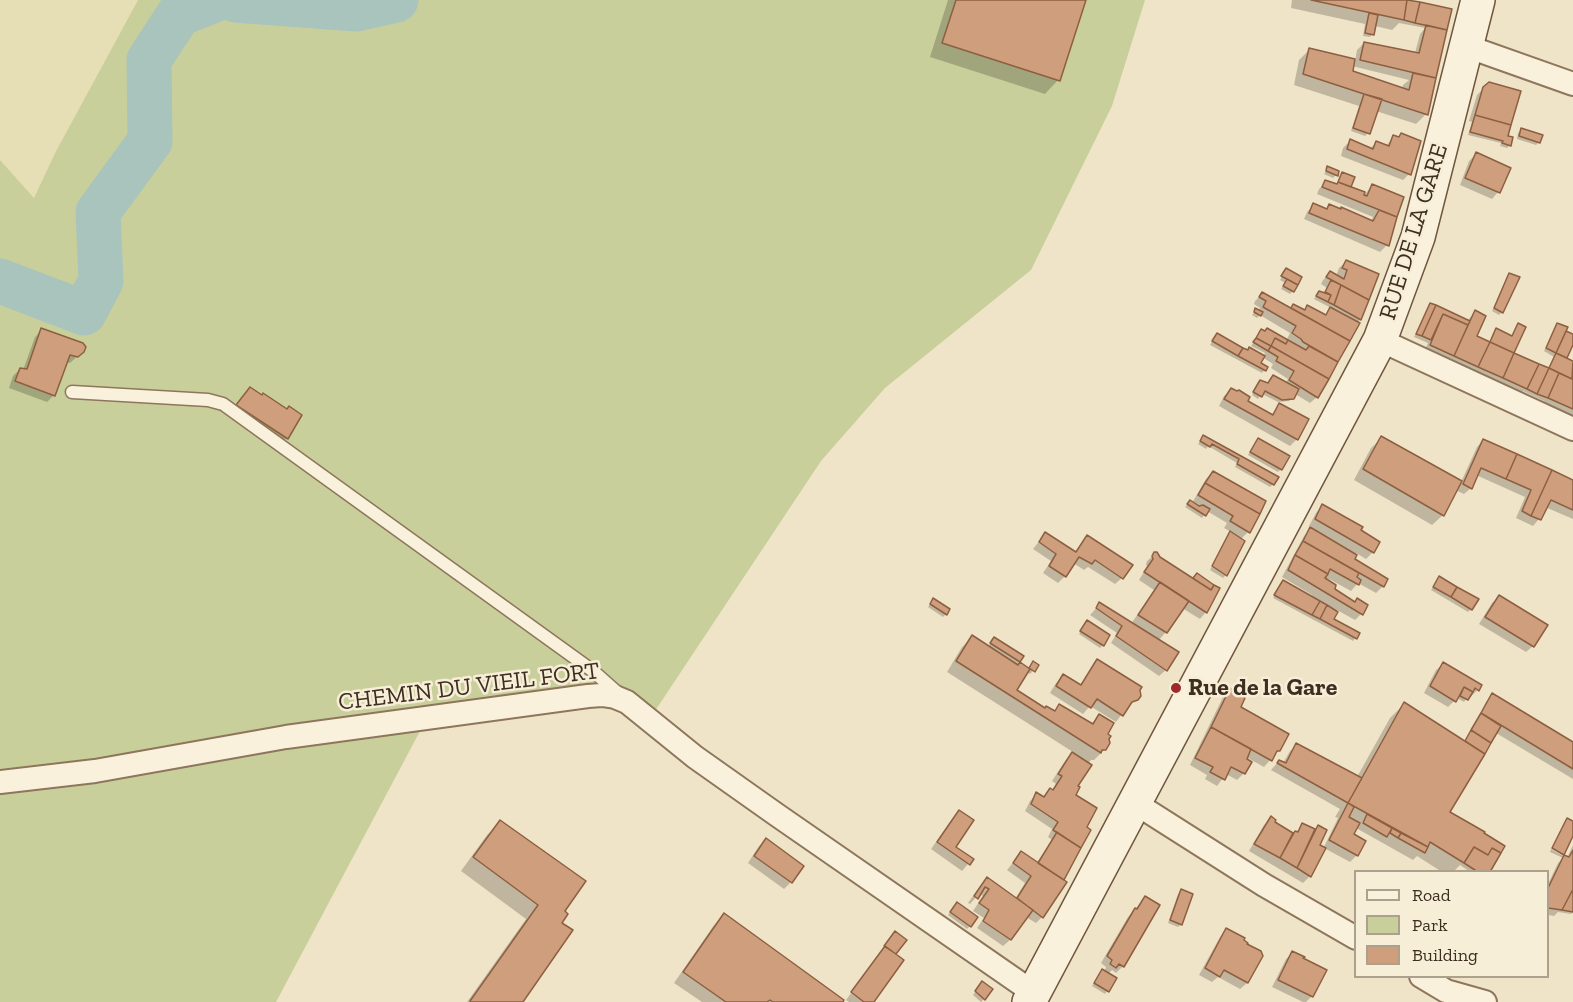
<!DOCTYPE html>
<html>
<head>
<meta charset="utf-8">
<style>
  body { margin:0 }
  #map { position:relative; width:1573px; height:1002px; overflow:hidden; background:#f0e4c8; font-family:"Zilla Slab",serif }
  canvas { display:block }
  .legend { position:absolute; left:1354px; top:870px; width:195px; height:108px; box-sizing:border-box; background:#f7eed8; border:2px solid #ada18e; margin:0; padding:8px 10px; list-style:none; font-size:18px; color:#3d2e20 }
  .legend li { display:flex; align-items:center; gap:12px; height:30px }
  .legend b { width:30px; border:2px solid #ada18e }
</style>
</head>
<body>
<div id="map">
<canvas width="1573" height="1002"></canvas>
<ul class="legend">
<li><b style="height:8px;background:#faf1dc"></b>Road</li>
<li><b style="height:16px;background:#c9cf9b"></b>Park</li>
<li><b style="height:16px;background:#cf9f7d"></b>Building</li>
</ul>
</div>
<script>
const c = document.querySelector('canvas').getContext('2d');
c.lineJoin = 'round';
function fillPath(path, color) { c.fillStyle = color; c.fill(path, 'evenodd'); }
const shape = rows => new Path2D(rows.map(r => 'M' + r).join(''));
function stroke(path, color, width, dash) { c.strokeStyle = color; c.lineWidth = width; c.lineCap = dash ? 'butt' : 'round'; c.setLineDash(dash || []); c.stroke(path); }
function drawText(font, color, halo, rows, align = 'center') {
  c.font = font + ' "Zilla Slab",serif'; c.lineWidth = 5; c.setLineDash([]); c.textBaseline = 'middle'; c.strokeStyle = halo; c.fillStyle = color; for (const [text, x, y, turn = 0] of rows) {
    c.save(); c.translate(x, y); c.rotate((+turn || 0) * Math.PI / 180); c.textAlign = isNaN(turn) ? turn : align; if (halo) c.strokeText(text, 0, 0); c.fillText(text, 0, 0); c.restore();
  }
}
fillPath(shape([
  [0,0,138,0,55,153,34,198,0,160]
]), '#e6deb5');
fillPath(shape([
  [138,0,1145,0,1112,106,1031,270,885,388,821,461,649,720,627,702,427,718,276,1002,0,1002,0,160,34,198,55,153]
]), '#c9cf9b');
fillPath(shape([
  [948,0,1084,0,1058,80,1045,94,930,57],
  [1292,0,1404,0,1450,11,1426,114,1416,124,1376,111,1368,133,1365,136,1351,131,1359,106,1294,85,1299,60,1309,50,1355,61,1357,50,1364,43,1415,53,1420,34,1425,28,1399,23,1392,30,1375,26,1373,34,1370,37,1363,36,1365,24,1291,8],
  [1352,66,1409,80,1403,85,1402,89,1351,72],
  [1484,88,1510,145,1507,148,1500,146,1501,143,1468,135,1472,122,1469,121,1477,95],
  [1521,130,1539,142,1536,145,1517,139,1518,133],
  [1401,135,1409,174,1403,180,1341,156,1343,148,1350,141,1370,149,1376,142,1386,146,1394,136,1398,138],
  [1476,154,1498,192,1492,199,1460,185,1469,161],
  [1328,168,1336,175,1333,178,1324,174],
  [1343,173,1349,188,1365,194,1372,186,1402,198,1387,245,1380,252,1304,219,1307,212,1314,205,1326,210,1329,206,1371,221,1373,217,1317,194,1319,189,1326,182,1336,185,1340,176],
  [1346,262,1368,300,1360,320,1356,323,1358,324,1317,397,1310,403,1295,394,1289,401,1278,402,1262,394,1258,399,1252,395,1258,384,1267,385,1273,377,1285,384,1288,379,1271,368,1273,364,1262,357,1259,363,1266,368,1262,373,1210,345,1214,338,1263,357,1265,353,1251,346,1259,334,1286,341,1290,333,1260,315,1257,318,1252,315,1256,310,1258,312,1260,308,1254,304,1255,301,1262,294,1289,309,1293,305,1303,311,1308,307,1324,316,1331,308,1314,299,1319,292,1323,294,1327,288,1321,284,1323,280,1330,273,1336,276,1339,268],
  [1286,270,1293,291,1290,294,1281,289,1285,283,1280,280],
  [1510,274,1502,312,1499,315,1492,311,1507,277],
  [1431,305,1467,321,1475,312,1475,337,1489,343,1493,333,1496,330,1511,337,1518,325,1512,353,1548,370,1554,357,1544,351,1555,327,1558,324,1564,332,1573,336,1573,342,1565,359,1573,362,1573,419,1542,405,1544,401,1523,391,1519,395,1424,352,1428,343,1414,337,1428,308],
  [42,330,83,351,70,363,66,362,54,395,47,402,9,388,13,376,20,369,23,370,35,337],
  [250,388,261,397,287,438,280,444,230,412],
  [1231,390,1246,402,1271,415,1279,405,1297,439,1290,446,1219,406,1224,396],
  [1203,437,1277,478,1273,484,1270,487,1235,467,1237,463,1208,446,1206,449,1198,444],
  [1382,438,1461,482,1477,447,1483,440,1573,482,1573,519,1545,507,1539,519,1533,526,1516,518,1525,497,1476,475,1471,488,1464,494,1455,490,1443,515,1432,525,1354,480,1371,448],
  [1255,443,1281,469,1278,472,1248,455],
  [1213,472,1248,532,1240,540,1226,575,1223,578,1210,570,1228,536,1231,532,1224,528,1227,523,1207,511,1202,518,1185,507,1190,502,1192,503,1206,479],
  [1322,506,1359,531,1373,552,1366,559,1356,553,1353,560,1383,586,1376,593,1358,583,1351,591,1329,579,1327,581,1333,590,1361,614,1355,620,1337,610,1332,620,1355,638,1353,641,1273,598,1283,582,1311,598,1312,595,1282,577,1304,536,1312,527,1309,526,1316,513],
  [1045,534,1074,553,1087,537,1122,578,1115,584,1088,567,1084,570,1073,563,1065,576,1058,583,1043,573,1051,561,1033,549],
  [1155,554,1159,558,1193,580,1197,575,1212,585,1209,590,1206,612,1200,619,1182,608,1166,632,1158,641,1166,670,1159,676,1111,643,1117,633,1090,615,1100,604,1131,624,1154,590,1139,580,1147,567,1146,564,1147,561],
  [1439,578,1471,609,1468,612,1431,590],
  [1499,597,1533,646,1526,652,1479,624,1492,603],
  [933,600,946,614,943,617,928,607],
  [1084,625,1103,645,1100,648,1079,634],
  [972,637,988,647,991,642,1022,656,1018,663,1028,670,1031,666,1033,671,1030,674,1027,672,1015,690,1045,709,1053,712,1059,706,1091,724,1100,716,1106,734,1105,749,1094,760,1091,760,1088,764,1076,787,1042,917,1036,923,1026,917,1010,940,1003,946,977,928,984,918,973,911,983,896,979,894,970,904,968,903,980,886,987,879,1015,899,1025,883,1007,870,1021,853,1036,864,1052,840,1048,837,1052,829,1025,811,1030,801,1037,794,1042,798,1050,790,1052,791,1056,784,1052,781,1065,761,1073,752,947,672,962,647],
  [1098,661,1137,699,1127,707,1116,722,1090,706,1083,714,1050,693,1056,683,1063,676,1080,686,1091,668],
  [1443,664,1478,690,1471,696,1469,695,1464,702,1457,698,1448,707,1424,693,1436,670],
  [1230,690,1239,707,1279,750,1264,767,1246,757,1244,773,1237,780,1226,774,1217,786,1205,779,1207,775,1190,765,1223,697],
  [1492,695,1573,744,1573,779,1496,733,1448,812,1488,872,1470,872,1460,865,1453,872,1442,872,1417,856,1413,860,1356,828,1352,834,1364,841,1357,855,1350,862,1324,848,1310,876,1303,883,1249,851,1264,825,1271,818,1273,823,1293,835,1303,825,1314,831,1318,826,1318,846,1323,849,1338,818,1335,817,1340,809,1271,770,1279,761,1283,763,1290,751,1297,745,1357,777,1390,718,1404,704,1464,743,1486,702],
  [959,812,954,847,968,864,962,871,931,849,952,819],
  [500,822,562,912,560,923,521,1002,467,1002,526,919,461,871,487,835],
  [766,840,802,866,791,882,784,889,748,863,759,846],
  [1573,845,1573,912,1571,914,1558,912,1554,916,1548,915,1548,884,1558,863,1563,858,1550,852,1551,849,1567,858],
  [1181,891,1181,924,1178,927,1168,923,1178,894],
  [1145,898,1123,966,1116,973,1112,970,1108,974,1107,991,1105,994,1092,986,1099,974,1104,972,1106,967,1101,963,1128,917],
  [954,906,970,926,967,929,948,915],
  [724,915,841,1002,702,1002,674,983,714,925],
  [1226,930,1261,956,1247,983,1240,989,1218,977,1212,982,1199,975,1220,937],
  [893,936,905,940,894,954,872,1002,849,1002,846,1000],
  [1293,952,1312,996,1306,1002,1303,1002,1272,987,1286,959],
  [979,986,984,999,981,1002,973,995]
]), '#0003');
stroke(shape([
  [235,0,356,9,396,0],
  [0,281,84,313,101,281,98,212,150,141,149,60,179,14,214,0]
]), '#a9c4bc', 45);
const building = shape([
  [956,0,1086,0,1060,81,942,43,956,0],
  [1311,0,1407,0,1404,20,1311,0],
  [1407,0,1420,2,1415,23,1404,20,1407,0],
  [1420,2,1452,9,1447,30,1415,23,1420,2],
  [1369,13,1378,15,1374,35,1365,33,1369,13],
  [1426,25,1447,30,1436,78,1360,60,1364,42,1419,53,1426,25],
  [1309,48,1355,59,1353,71,1409,90,1413,73,1436,78,1428,115,1303,74,1309,48],
  [1489,82,1521,91,1511,125,1475,115,1483,87,1489,82],
  [1364,94,1382,99,1370,134,1353,128,1364,94],
  [1475,115,1511,125,1508,136,1513,137,1511,146,1502,143,1503,141,1470,132,1475,115],
  [1521,128,1543,135,1540,143,1519,136,1521,128],
  [1401,133,1421,141,1411,175,1347,149,1350,139,1373,149,1376,141,1389,146,1393,135,1399,137,1401,133],
  [1476,152,1511,168,1500,193,1465,178,1476,152],
  [1327,166,1339,171,1338,176,1326,171,1327,166],
  [1342,172,1355,177,1351,187,1338,182,1342,172],
  [1325,180,1337,184,1338,182,1365,192,1364,195,1367,196,1372,184,1404,197,1397,217,1322,187,1325,180],
  [1313,203,1327,209,1329,204,1341,209,1341,207,1373,221,1379,210,1397,217,1389,246,1309,213,1313,203],
  [1346,260,1379,274,1369,300,1326,277,1330,271,1344,279,1347,270,1342,268,1346,260],
  [1286,268,1302,277,1298,285,1281,276,1286,268],
  [1509,273,1520,277,1503,313,1494,308,1509,273],
  [1287,279,1298,285,1294,292,1283,286,1287,279],
  [1331,280,1341,285,1334,305,1328,302,1331,295,1325,292,1331,280],
  [1341,285,1369,300,1361,320,1334,305,1341,285],
  [1319,291,1331,295,1328,302,1316,296,1319,291],
  [1262,292,1350,341,1338,362,1303,342,1301,339,1292,333,1296,326,1263,307,1266,301,1259,297,1262,292],
  [1430,303,1436,305,1422,336,1416,334,1430,303],
  [1293,304,1305,310,1307,305,1326,315,1330,307,1360,323,1350,341,1291,308,1293,304],
  [1436,305,1470,321,1468,325,1443,314,1431,340,1422,336,1436,305],
  [1255,308,1263,312,1261,316,1254,312,1255,308],
  [1475,310,1486,316,1477,336,1490,342,1478,367,1454,356,1475,310],
  [1443,314,1468,325,1454,356,1430,345,1443,314],
  [1518,323,1526,327,1514,353,1490,342,1496,328,1512,336,1518,323],
  [1557,323,1568,327,1556,353,1546,348,1557,323],
  [41,328,83,343,86,347,84,352,78,357,70,355,55,396,15,381,20,368,27,369,41,328],
  [1267,328,1288,340,1286,344,1275,338,1271,346,1256,338,1261,329,1265,331,1267,328],
  [1566,331,1573,334,1573,345,1567,358,1556,353,1566,331],
  [1217,333,1243,348,1238,356,1212,341,1217,333],
  [1256,338,1271,346,1268,351,1253,342,1256,338],
  [1275,338,1286,344,1288,340,1306,350,1309,346,1338,362,1329,379,1271,346,1275,338],
  [1490,342,1514,353,1503,378,1478,367,1490,342],
  [1271,346,1329,379,1318,398,1289,380,1294,371,1276,361,1278,357,1268,351,1271,346],
  [1249,347,1265,356,1261,363,1268,367,1266,371,1238,356,1243,348,1248,350,1249,347],
  [1514,353,1539,364,1527,389,1503,378,1514,353],
  [1556,353,1573,361,1572,379,1549,368,1556,353],
  [1539,364,1549,368,1537,394,1527,389,1539,364],
  [1549,368,1559,373,1548,398,1537,394,1549,368],
  [1559,373,1572,379,1573,377,1573,409,1548,398,1559,373],
  [1273,375,1299,389,1294,399,1282,400,1265,391,1262,397,1253,392,1260,380,1268,383,1273,375],
  [250,387,262,395,263,393,287,409,289,406,302,415,288,439,236,405,250,387],
  [1231,388,1237,391,1239,390,1250,397,1248,401,1273,415,1279,403,1309,419,1298,440,1224,399,1231,388],
  [1203,435,1279,477,1274,485,1237,464,1239,459,1212,444,1210,447,1200,441,1203,435],
  [1381,436,1462,481,1444,516,1363,469,1381,436],
  [1258,438,1290,456,1282,470,1250,452,1258,438],
  [1483,439,1517,454,1506,479,1481,468,1472,489,1463,484,1483,439],
  [1517,454,1552,470,1531,516,1522,511,1531,490,1506,479,1517,454],
  [1552,470,1573,480,1573,510,1551,500,1541,520,1531,516,1552,470],
  [1213,471,1266,501,1260,514,1205,483,1213,471],
  [1205,483,1260,514,1250,533,1230,521,1233,516,1198,495,1205,483],
  [1190,500,1199,506,1203,505,1210,509,1206,516,1187,504,1190,500],
  [1322,504,1363,527,1361,530,1380,542,1374,553,1315,519,1322,504],
  [1310,527,1357,555,1355,559,1388,579,1384,587,1303,541,1310,527],
  [1230,531,1245,541,1227,576,1212,566,1230,531],
  [1045,532,1076,552,1087,535,1133,565,1123,579,1095,560,1092,564,1079,557,1066,577,1049,566,1056,554,1039,542,1045,532],
  [1303,541,1359,573,1357,577,1361,580,1359,585,1330,569,1328,574,1295,555,1303,541],
  [1154,552,1157,552,1160,557,1211,590,1214,585,1220,588,1207,613,1144,572,1153,559,1152,556,1154,552],
  [1295,555,1328,574,1325,578,1336,585,1335,589,1355,602,1357,598,1368,605,1363,615,1288,570,1295,555],
  [1197,573,1214,585,1211,590,1193,578,1197,573],
  [1439,576,1457,587,1451,597,1433,587,1439,576],
  [1283,580,1320,601,1312,615,1274,595,1283,580],
  [1160,582,1189,601,1167,633,1138,615,1160,582],
  [1457,587,1479,599,1472,610,1451,597,1457,587],
  [1499,595,1548,625,1534,647,1485,617,1499,595],
  [933,598,950,609,947,615,930,604,933,598],
  [1320,601,1327,605,1320,619,1312,615,1320,601],
  [1099,602,1179,652,1167,671,1116,636,1122,626,1096,608,1099,602],
  [1327,605,1338,612,1334,619,1360,633,1357,639,1320,619,1327,605],
  [1087,620,1110,635,1104,646,1080,631,1087,620],
  [972,635,1018,665,1020,662,1030,669,1017,690,1045,708,1046,706,1055,711,1059,704,1093,724,1099,714,1114,723,1108,734,1111,736,1109,739,1110,743,1106,750,1102,750,1101,753,956,661,972,635],
  [994,637,1024,656,1020,662,990,643,994,637],
  [1097,659,1142,687,1140,690,1141,696,1138,700,1132,702,1123,716,1097,699,1091,708,1056,686,1063,674,1081,685,1097,659],
  [1033,661,1039,665,1035,672,1029,668,1033,661],
  [1443,662,1482,685,1479,691,1475,688,1473,692,1464,687,1456,702,1430,686,1443,662],
  [1464,687,1473,692,1468,700,1460,696,1464,687],
  [1230,688,1245,698,1241,707,1289,734,1280,751,1277,751,1272,761,1211,727,1230,688],
  [1492,693,1573,742,1573,769,1481,713,1492,693],
  [1404,702,1485,754,1450,812,1485,832,1484,833,1505,846,1501,853,1492,848,1488,855,1474,847,1464,863,1430,842,1428,847,1348,803,1404,702],
  [1481,713,1501,726,1491,743,1471,730,1481,713],
  [1211,727,1251,749,1247,759,1252,762,1245,774,1231,767,1225,780,1210,772,1213,767,1195,758,1211,727],
  [1471,730,1491,743,1485,754,1465,741,1471,730],
  [1296,743,1362,778,1348,803,1277,763,1279,760,1286,763,1296,743],
  [1072,752,1092,765,1078,786,1080,787,1076,795,1097,808,1087,827,1091,830,1081,848,1053,830,1058,822,1031,804,1036,792,1044,797,1050,788,1053,790,1062,776,1058,774,1072,752],
  [1348,803,1354,807,1349,817,1360,823,1354,834,1366,841,1358,856,1329,840,1348,803],
  [959,810,974,820,956,847,974,859,970,865,937,842,959,810],
  [1367,814,1392,828,1387,837,1363,823,1367,814],
  [1271,816,1276,820,1275,822,1293,833,1280,858,1254,844,1271,816],
  [1567,818,1573,821,1573,836,1564,855,1552,848,1567,818],
  [500,820,586,881,565,911,568,914,562,923,573,930,523,1002,471,1002,470,1001,538,905,473,857,500,820],
  [1302,823,1315,829,1297,868,1280,858,1295,831,1298,832,1302,823],
  [1318,825,1327,830,1320,845,1326,848,1311,877,1297,868,1318,825],
  [1392,828,1401,833,1398,838,1390,833,1392,828],
  [1057,832,1081,848,1064,880,1038,863,1057,832],
  [1401,833,1428,847,1425,853,1398,838,1401,833],
  [766,838,804,866,792,883,754,856,766,838],
  [1474,847,1488,855,1492,848,1501,853,1490,872,1478,872,1464,863,1474,847],
  [1573,850,1573,891,1572,891,1562,910,1548,908,1548,888,1564,855,1569,857,1573,850],
  [1021,851,1067,882,1043,918,1017,898,1031,876,1013,863,1021,851],
  [987,877,1033,910,1011,940,983,921,989,910,979,903,989,889,985,887,978,899,974,896,987,877],
  [1181,889,1193,894,1182,925,1170,920,1181,889],
  [1572,891,1573,891,1573,912,1562,910,1572,891],
  [1145,896,1160,905,1124,967,1119,964,1116,968,1110,964,1112,960,1107,956,1135,908,1137,909,1145,896],
  [957,902,978,917,971,927,950,912,957,902],
  [724,913,844,1000,843,1002,773,1002,770,1000,767,1002,726,1002,683,972,724,913],
  [1226,928,1245,938,1244,940,1248,943,1247,944,1261,951,1263,956,1248,983,1224,970,1220,977,1205,968,1226,928],
  [895,931,907,940,896,954,884,946,895,931],
  [885,946,904,960,874,1002,864,1002,851,992,885,946],
  [1292,951,1305,957,1303,958,1327,970,1313,997,1278,980,1292,951],
  [1102,969,1117,978,1109,992,1094,983,1102,969],
  [982,981,993,989,985,1000,975,991,982,981]
]);
fillPath(building, '#cf9f7d');
stroke(building, '#8d5f41', 1.5);
const service = shape([
  [72,392,208,400,223,404,593,671,620,695]
]);
const minor = shape([
  [1466,46,1573,84],
  [1380,340,1573,429],
  [0,782,95,771,286,737,588,696,602,695,615,697,627,702,695,757,777,815,1034,993],
  [1135,803,1264,885,1356,938],
  [1421,976,1446,991,1485,1002]
]);
const secondary = shape([
  [1029,1002,1380,340,1418,237,1478,0]
]);
stroke(service, '#8d765c', 15);
stroke(minor, '#8d765c', 26);
stroke(secondary, '#6f573f', 36);
stroke(service, '#faf1dc', 12);
stroke(minor, '#faf1dc', 22);
stroke(secondary, '#faf1dc', 33);
for (const [x, y, r, color] of [
  [1176,688,6,"#9e2a2b"]
]) { const dot = new Path2D(); dot.arc(x, y, r, 0, 2 * Math.PI); c.fillStyle = color; c.fill(dot); stroke(dot, '#f7eed8', 2); }
drawText('24px', '#3d2e20', '#f7eed8', [
  ["RUE DE LA GARE",1414,232,-73],
  ["CHEMIN DU VIEIL FORT",469,687,-7]
]);
drawText('bold 24px', '#3d2e20', '#f7eed8', [
  ["Rue de la Gare",1188,688]
], 'left');
</script>
</body>
</html>
